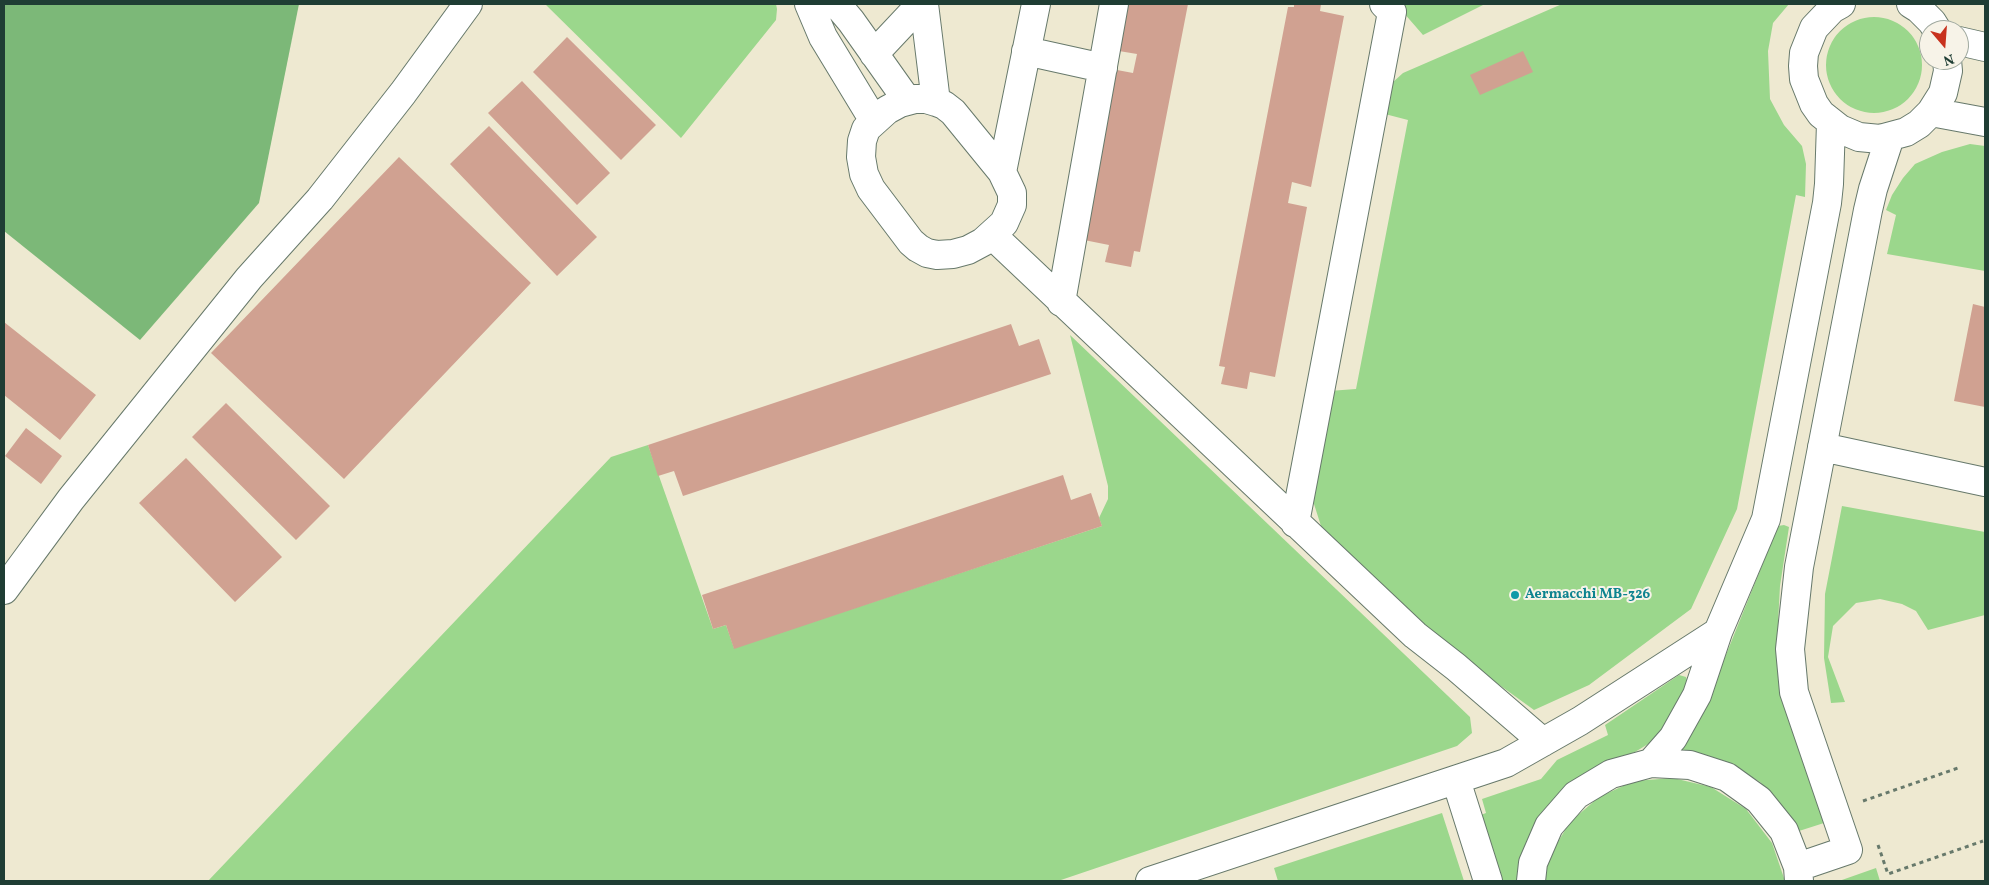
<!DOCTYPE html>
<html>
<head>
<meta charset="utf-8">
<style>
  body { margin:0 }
  #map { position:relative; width:1989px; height:885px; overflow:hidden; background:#eee9d1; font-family:Vollkorn,serif }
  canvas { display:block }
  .frame { position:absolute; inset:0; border:5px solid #1f3d34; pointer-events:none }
  .north { position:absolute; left:1919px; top:20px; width:50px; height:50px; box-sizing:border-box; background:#f7f3e8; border:1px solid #a1aaa0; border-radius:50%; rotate:162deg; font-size:14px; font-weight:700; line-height:20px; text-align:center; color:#1f3d34 }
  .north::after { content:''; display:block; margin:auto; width:18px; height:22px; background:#c8321e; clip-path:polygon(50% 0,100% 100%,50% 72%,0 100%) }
</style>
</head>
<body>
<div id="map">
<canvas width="1989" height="885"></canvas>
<div class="frame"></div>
<div class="north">N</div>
</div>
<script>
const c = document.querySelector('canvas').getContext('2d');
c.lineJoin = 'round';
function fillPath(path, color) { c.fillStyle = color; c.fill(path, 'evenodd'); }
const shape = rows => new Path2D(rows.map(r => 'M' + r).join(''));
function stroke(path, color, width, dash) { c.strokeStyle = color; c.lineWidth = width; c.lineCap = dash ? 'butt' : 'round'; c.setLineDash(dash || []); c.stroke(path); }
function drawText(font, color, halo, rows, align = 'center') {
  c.font = font + ' Vollkorn,serif'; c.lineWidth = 4; c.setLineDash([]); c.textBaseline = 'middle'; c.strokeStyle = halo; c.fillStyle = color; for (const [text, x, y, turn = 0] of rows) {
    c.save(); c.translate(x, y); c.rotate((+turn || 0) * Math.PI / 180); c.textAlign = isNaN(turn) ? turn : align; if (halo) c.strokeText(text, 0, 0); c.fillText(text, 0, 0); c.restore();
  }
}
fillPath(shape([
  [545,4,776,4,777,9,776,20,681,138],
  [1396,4,1485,4,1423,35],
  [1562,4,1789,4,1773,23,1768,51,1770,99,1784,125,1802,146,1806,164,1805,197,1796,195,1737,509,1691,609,1589,685,1534,710,1436,639,1332,544,1321,526,1314,504,1311,489,1329,391,1356,389,1408,120,1381,113,1392,83,1403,73],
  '1826 65a48 48 0 1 1 96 0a48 48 0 1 1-96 0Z',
  [1970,144,1985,146,1985,271,1887,254,1896,215,1886,210,1892,195,1903,178,1915,164,1942,152],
  [1070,335,1470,717,1472,733,1457,746,1058,881,208,881,611,457,648,445,713,629,726,625,734,648,1102,526,1099,518,1108,499,1108,486],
  [1842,506,1985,532,1985,615,1928,630,1916,611,1902,604,1880,599,1856,603,1833,626,1828,657,1845,702,1831,703,1824,658,1825,594],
  [1784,525,1789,527,1780,586,1778,623,1781,672,1787,709,1824,823,1799,831,1782,806,1760,782,1737,768,1703,755,1680,752,1679,748,1700,719,1778,526],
  [1679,675,1686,677,1688,683,1677,713,1653,741,1635,752,1600,766,1567,788,1547,806,1535,827,1518,873,1517,881,1500,881,1478,816,1486,813,1482,799,1541,779,1557,760,1608,735,1605,725],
  [1673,778,1711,787,1746,809,1772,843,1785,881,1544,881,1550,855,1570,822,1599,797,1634,781],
  [1442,813,1464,881,1278,881,1274,868],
  [1876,868,1880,881,1839,881]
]), '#9bd78c');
fillPath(shape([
  [4,4,299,4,259,203,140,340,4,231]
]), '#7cb878');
fillPath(shape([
  [1128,4,1188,4,1140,252,1134,251,1131,267,1105,262,1109,245,1084,240,1117,70,1133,73,1137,54,1119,51],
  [1294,4,1321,4,1320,11,1344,16,1311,187,1292,182,1288,203,1307,207,1275,377,1250,372,1247,389,1221,384,1225,367,1219,366,1288,7,1294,7],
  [567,37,656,125,621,160,533,72],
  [1523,51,1533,72,1480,95,1470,75],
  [522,81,610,173,577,205,488,113],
  [489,126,597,237,557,276,450,164],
  [399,157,531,283,344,479,211,353],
  [1973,304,1985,307,1985,407,1954,401],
  [4,322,96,395,60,440,4,395],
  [1011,324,1019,346,1039,339,1051,374,683,496,674,471,658,476,648,445],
  [226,403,330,506,296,540,192,437],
  [26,428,62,456,41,484,5,456],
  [186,458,282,557,235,602,139,503],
  [1063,475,1071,500,1091,493,1102,526,734,649,726,625,713,629,702,595]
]), '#d0a191');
const minor = shape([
  [809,4,823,37,874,121],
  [834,4,840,8,851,21,907,100],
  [924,4,936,102],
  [1841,4,1832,9,1814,28,1804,53,1803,66,1804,79,1814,104,1821,114,1840,129,1859,137,1880,139,1906,132,1919,124,1931,112,1943,93,1948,71,1947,60],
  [1911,4,1919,9,1932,22,1937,30],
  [1959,41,1985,47],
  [1026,51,1103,68],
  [874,54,921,4],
  [915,99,926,99,936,102,944,105,953,112,1002,172,1012,193,1012,205,1004,223,983,242,968,250,953,254,937,255,927,253,918,248,911,242,871,189,864,174,861,157,862,141,866,129,887,110,900,103,915,99],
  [1931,112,1985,122],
  [1002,172,1036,4],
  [992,235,1415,635,1456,667,1543,742],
  [1061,302,1114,4],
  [1822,447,1985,482],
  [1295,523,1392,12,1384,4],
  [4,590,71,499,249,278,320,199,403,93,468,4],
  [1651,763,1673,738,1697,695,1718,632,1766,519,1827,203,1829,184,1831,123],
  [1456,780,1488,881],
  [1798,867,1848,850,1794,692,1790,649,1799,567,1868,210,1873,189,1890,137],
  [1150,881,1506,763,1580,721,1718,632],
  [1531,881,1533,863,1549,826,1576,795,1611,774,1651,763,1690,765,1727,777,1759,800,1784,831,1798,867,1799,881]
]);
stroke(minor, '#67796b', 30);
stroke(shape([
  [1863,801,1958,768],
  [1878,845,1888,874,1983,841]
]), '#67796b', 3, [4, 4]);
stroke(minor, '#fff', 28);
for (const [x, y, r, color] of [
  [1515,595,5,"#0f9aa8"]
]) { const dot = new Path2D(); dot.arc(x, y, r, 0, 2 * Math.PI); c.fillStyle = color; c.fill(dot); stroke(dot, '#f7f3e8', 2); }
drawText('bold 14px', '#0d838f', '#f7f3e8', [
  ["Aermacchi MB-326",1525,595]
], 'left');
</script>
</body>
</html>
